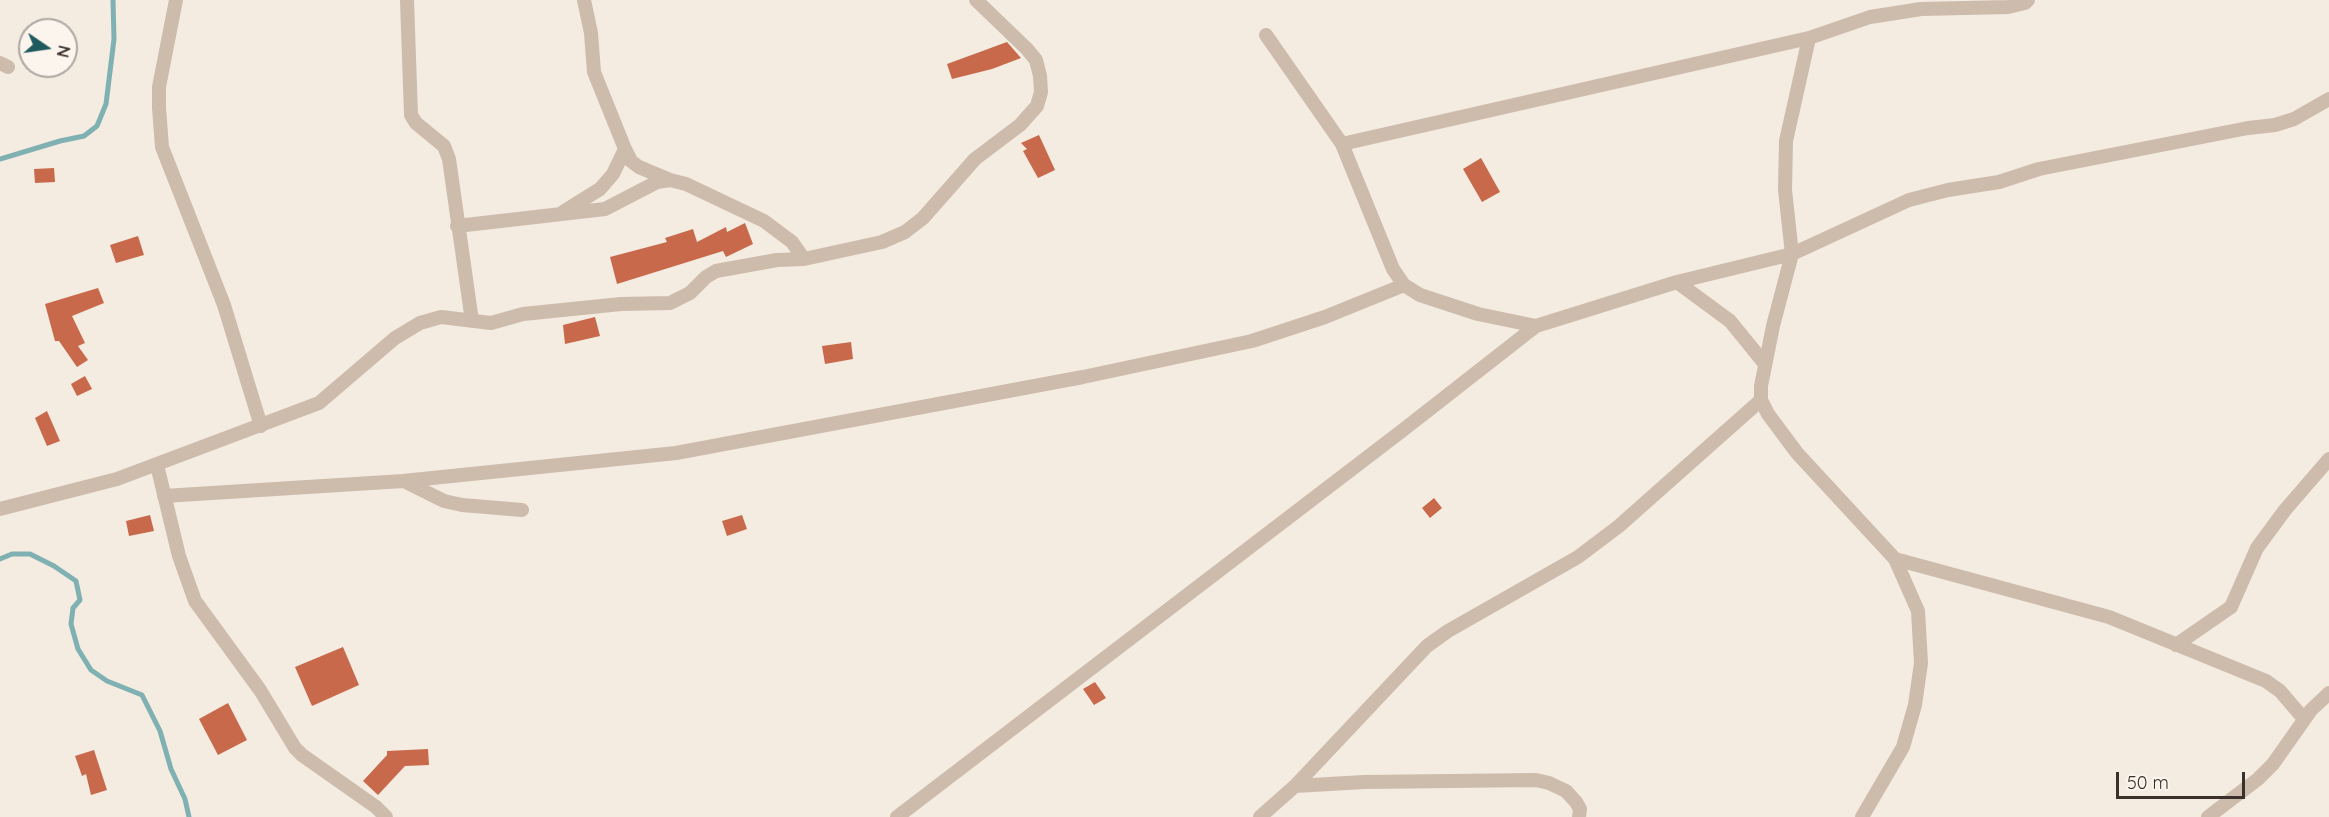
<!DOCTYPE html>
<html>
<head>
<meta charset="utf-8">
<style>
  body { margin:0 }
  #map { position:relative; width:2329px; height:817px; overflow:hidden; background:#f4ebe1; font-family:Quicksand,sans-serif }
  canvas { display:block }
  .north { position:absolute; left:18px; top:18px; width:60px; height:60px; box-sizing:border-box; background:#fbf5ee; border:2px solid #aea6a0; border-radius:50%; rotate:103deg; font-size:16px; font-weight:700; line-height:24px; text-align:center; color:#3b302b }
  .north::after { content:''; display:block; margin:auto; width:21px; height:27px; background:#1f5a5e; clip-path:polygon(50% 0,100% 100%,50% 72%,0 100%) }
  .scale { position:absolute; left:2116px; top:772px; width:129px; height:27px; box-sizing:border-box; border:3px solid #3b302b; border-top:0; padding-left:8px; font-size:18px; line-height:21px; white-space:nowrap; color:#3b302b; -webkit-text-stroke:4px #fbf5ee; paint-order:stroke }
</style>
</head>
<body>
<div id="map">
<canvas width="2329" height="817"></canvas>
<div class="north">N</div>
<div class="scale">50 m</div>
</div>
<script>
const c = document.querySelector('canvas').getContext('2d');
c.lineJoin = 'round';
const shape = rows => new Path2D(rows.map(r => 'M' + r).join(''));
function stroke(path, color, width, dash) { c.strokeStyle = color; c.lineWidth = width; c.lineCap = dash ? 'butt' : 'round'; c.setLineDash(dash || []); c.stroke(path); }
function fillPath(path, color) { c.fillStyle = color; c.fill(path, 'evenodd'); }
stroke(shape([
  [0,159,60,141,84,136,97,126,106,104,114,39,113,0],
  [0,559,12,554,30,554,54,566,76,581,80,600,73,608,71,624,78,649,91,670,107,681,142,695,160,731,171,769,185,799,189,817]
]), '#7fb0b2', 5);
fillPath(shape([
  [1007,42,1021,58,992,69,952,79,947,64],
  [1039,135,1055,170,1038,178,1023,151,1027,149,1021,143],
  [1481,158,1500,192,1482,202,1463,169],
  [54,168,55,182,35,183,34,169],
  [745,223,753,244,726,257,723,251,617,284,610,257,667,242,665,238,693,229,697,242,726,227,727,232],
  [138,236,144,255,116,263,110,245],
  [98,288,104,303,72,316,85,343,78,346,88,360,77,367,59,341,55,341,45,304],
  [595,317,600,336,565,344,563,325],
  [851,342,853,359,825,364,822,346],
  [85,376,92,389,77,396,71,384],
  [47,411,60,441,47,446,35,418],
  [1434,498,1442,508,1430,518,1422,508],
  [150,515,154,531,129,536,126,521],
  [742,515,747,529,727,536,722,521],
  [343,647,359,685,312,706,295,667],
  [1095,682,1106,698,1094,705,1083,689],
  [228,703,247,740,218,755,199,719],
  [428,749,429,765,405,766,378,795,363,781,387,755,387,751],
  [94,750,107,790,91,795,86,774,82,776,75,756]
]), '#c8694b');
stroke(shape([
  [176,0,159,87,159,108,162,147,224,305,261,426],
  [407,0,411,115,416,123,444,146,449,159,472,321],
  [584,0,591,33,594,72,625,149,631,161,639,167,670,180],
  [1266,35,1342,144,1393,269,1404,285,1420,295,1478,314,1536,326],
  [1809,38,1786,141,1785,190,1792,254,1773,326,1761,386,1761,400,1768,414,1797,453,1895,559,1918,611,1921,663,1915,705,1903,747,1862,817],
  [0,63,8,67],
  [1342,144,1809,38,1870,17,1921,9,2008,7,2025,3,2028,0],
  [563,212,600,189,613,174,625,149],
  [457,226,605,209,657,182,670,180,686,184,764,221,792,242,804,259],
  [1677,282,1730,321,1765,364],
  [157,465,179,556,195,601,260,690,295,748,302,755,376,807,386,817],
  [404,481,444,501,462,505,522,510],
  [164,496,403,481,676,453,1083,377,1252,341,1325,317,1404,285],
  [0,509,117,479,319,403,395,338,420,323,441,317,491,323,523,314,621,304,670,303,690,293,706,277,716,271,777,260,804,259,882,242,905,232,923,218,975,159,1020,125,1037,106,1041,92,1040,76,1036,60,1027,49,976,0],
  [1895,559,2109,617,2266,681,2280,691,2304,719],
  [2176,645,2231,607,2257,548,2285,510,2329,459],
  [1295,786,1364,782,1536,780,1549,783,1566,791,1576,802,1580,809,1579,817],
  [897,817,1403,430,1536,326,1677,282,1792,254,1909,200,1948,190,1999,182,2039,169,2248,128,2275,125,2294,119,2329,99],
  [1260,817,1295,786,1427,646,1448,631,1578,557,1619,526,1761,400],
  [2208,817,2258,779,2273,764,2311,710,2329,693]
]), '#cdbbac', 14);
</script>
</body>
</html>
